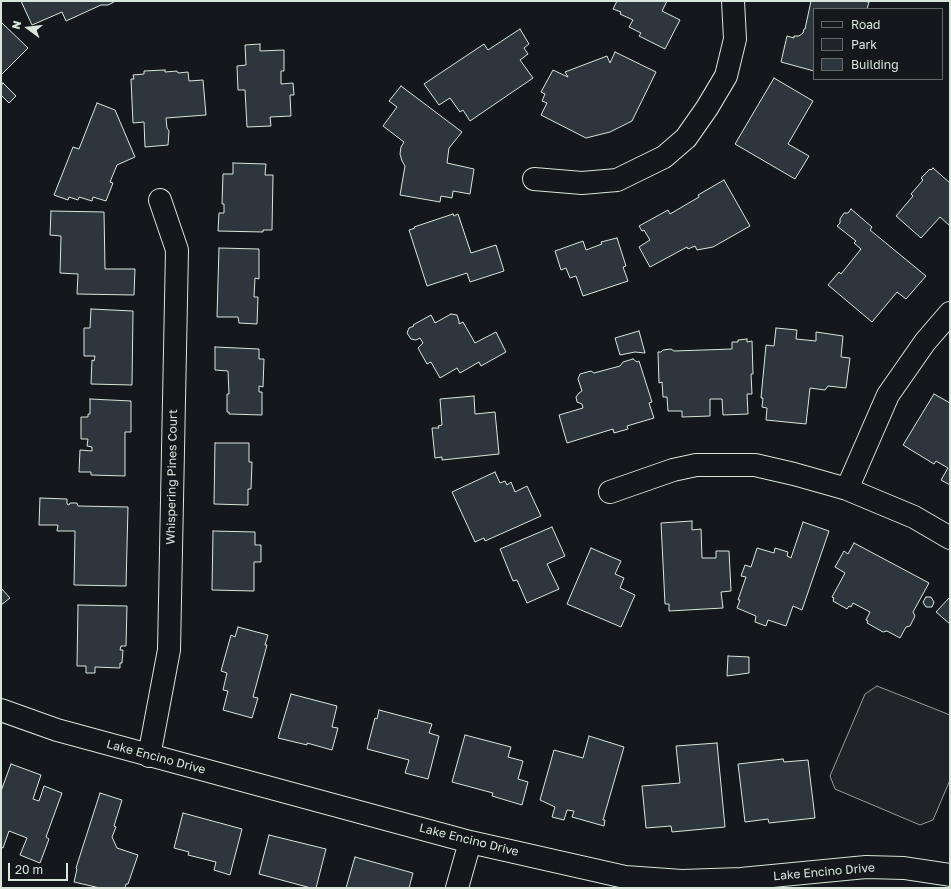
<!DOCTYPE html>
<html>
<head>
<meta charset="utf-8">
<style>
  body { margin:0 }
  #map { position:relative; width:951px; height:889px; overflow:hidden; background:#14181c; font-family:"Golos Text",sans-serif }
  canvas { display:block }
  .frame { position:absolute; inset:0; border:2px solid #d8e6dc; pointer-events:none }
  .legend { position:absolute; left:813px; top:8px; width:130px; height:72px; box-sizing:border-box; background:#14181c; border:1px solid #626a69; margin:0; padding:5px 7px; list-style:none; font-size:12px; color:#d8e6dc }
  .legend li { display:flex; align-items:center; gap:8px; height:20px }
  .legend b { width:20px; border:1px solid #626a69 }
  .north { position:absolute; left:8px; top:8px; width:40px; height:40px; -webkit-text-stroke:3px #14181c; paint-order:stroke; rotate:285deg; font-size:11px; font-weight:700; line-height:16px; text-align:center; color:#d8e6dc }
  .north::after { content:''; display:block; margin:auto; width:14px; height:18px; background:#d8e6dc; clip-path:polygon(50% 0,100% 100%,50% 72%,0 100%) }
  .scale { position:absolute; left:8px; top:863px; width:60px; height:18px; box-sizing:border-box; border:2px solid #d8e6dc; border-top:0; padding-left:5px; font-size:12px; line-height:14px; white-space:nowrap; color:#d8e6dc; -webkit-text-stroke:3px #14181c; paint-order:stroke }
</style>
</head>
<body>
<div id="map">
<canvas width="951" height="889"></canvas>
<div class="frame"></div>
<ul class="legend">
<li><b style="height:5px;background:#14181c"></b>Road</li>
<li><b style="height:11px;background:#202428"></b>Park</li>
<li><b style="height:11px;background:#2c363c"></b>Building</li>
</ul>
<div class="north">N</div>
<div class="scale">20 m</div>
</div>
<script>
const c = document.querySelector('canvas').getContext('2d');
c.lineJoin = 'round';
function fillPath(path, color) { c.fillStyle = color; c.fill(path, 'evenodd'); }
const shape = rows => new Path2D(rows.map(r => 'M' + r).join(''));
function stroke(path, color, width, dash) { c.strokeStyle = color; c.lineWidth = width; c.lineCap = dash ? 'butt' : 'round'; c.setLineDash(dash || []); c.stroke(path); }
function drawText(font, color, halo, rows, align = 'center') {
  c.font = font + ' "Golos Text",sans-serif'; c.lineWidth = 3; c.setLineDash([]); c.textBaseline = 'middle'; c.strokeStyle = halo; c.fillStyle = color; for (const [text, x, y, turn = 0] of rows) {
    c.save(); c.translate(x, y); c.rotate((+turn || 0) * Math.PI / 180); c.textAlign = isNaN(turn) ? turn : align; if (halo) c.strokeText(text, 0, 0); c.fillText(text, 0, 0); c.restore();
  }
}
const green = shape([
  [877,686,950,715,950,780,933,820,920,825,835,789,830,776,865,694,877,686]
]);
fillPath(green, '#202428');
stroke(green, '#939e99', 1);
const building = shape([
  [21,1,113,1,114,2,108,5,101,5,66,21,62,12,32,25,21,1],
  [617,1,667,1,662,11,680,20,665,49,639,36,641,33,629,27,633,20,620,14,621,12,613,9,617,1],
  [811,1,862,1,869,2,867,9,814,9,814,71,781,62,787,36,794,38,794,36,799,36,803,33,804,29,805,29,811,1],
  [1,22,28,48,1,75,1,22],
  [520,29,529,44,524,48,528,54,520,60,533,78,470,121,463,110,460,112,450,98,439,105,424,84,484,44,488,50,520,29],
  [260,44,260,51,284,50,284,71,281,71,281,84,293,83,294,95,290,95,291,116,270,117,271,126,247,127,245,90,238,90,237,66,246,65,245,45,260,44],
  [615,52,656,72,632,121,610,132,586,138,541,115,547,103,542,101,545,94,541,92,553,70,568,77,565,72,607,56,610,63,615,52],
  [165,70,165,72,177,71,178,73,188,72,189,81,203,80,206,115,166,118,167,128,169,131,168,145,145,147,144,122,133,123,131,79,134,79,133,75,144,74,144,71,165,70],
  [774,78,813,101,788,144,809,156,795,179,735,144,774,78],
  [3,83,16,96,9,103,1,95,1,86,3,83],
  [401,86,462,132,449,148,447,163,474,169,470,194,453,191,452,198,441,196,440,202,400,195,405,166,402,161,400,154,401,147,404,142,383,126,397,107,389,101,401,86],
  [97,103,115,110,135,157,117,165,110,182,113,183,106,201,93,197,92,201,79,197,78,200,69,197,68,200,54,195,73,147,79,149,97,103],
  [233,163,266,164,265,175,273,175,272,230,263,230,263,232,218,231,219,213,224,213,224,204,222,204,223,174,233,174,233,163],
  [933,168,950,183,950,226,940,217,921,238,896,216,913,196,911,194,923,180,921,178,930,169,931,170,933,168],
  [724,180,750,226,713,247,697,250,695,246,688,249,687,247,650,267,639,247,650,240,644,230,642,231,639,226,668,210,670,214,699,197,698,195,724,180],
  [851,209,872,227,870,230,926,276,906,299,897,292,872,322,828,285,839,272,841,274,861,249,854,243,856,241,837,226,840,223,840,219,844,213,848,213,851,209],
  [51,211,104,212,105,269,135,269,134,295,77,294,78,274,60,273,61,236,50,235,51,211],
  [453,214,454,216,458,214,471,253,496,245,504,271,470,282,467,273,427,286,409,230,415,228,414,227,453,214],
  [617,238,626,266,623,267,628,281,583,296,576,276,570,278,566,268,561,270,555,251,583,241,586,250,602,244,601,242,617,238],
  [219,248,259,249,259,279,255,278,254,297,258,297,257,324,239,323,238,317,217,317,219,248],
  [91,309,133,311,132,385,91,384,92,360,94,361,95,356,84,356,84,328,90,328,91,309],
  [451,314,457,315,459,321,459,324,463,322,475,343,496,332,506,352,481,366,479,362,460,373,457,368,440,378,431,362,427,364,418,348,423,343,420,338,416,340,411,339,407,333,409,328,414,326,413,325,431,315,435,323,451,314],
  [776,328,797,330,796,339,816,341,816,332,843,336,841,357,850,358,846,388,828,386,825,390,810,388,806,424,766,420,767,408,762,407,763,398,761,398,766,345,774,346,776,328],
  [639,331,645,353,635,352,620,355,615,338,639,331],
  [747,339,747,342,752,341,753,374,751,374,752,394,747,394,748,414,723,415,722,399,710,399,710,416,682,417,682,411,668,411,667,397,663,397,662,382,659,383,658,352,661,352,663,350,671,349,674,351,732,349,732,342,738,342,738,340,747,339],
  [215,347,259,349,259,359,264,359,263,387,259,386,259,392,262,392,262,415,229,414,229,412,227,412,227,394,229,394,228,371,215,370,215,347],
  [633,359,637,362,639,361,652,402,649,403,654,418,627,426,628,429,614,433,613,429,567,443,559,415,583,408,582,404,577,402,576,397,579,393,582,391,578,379,580,374,591,371,594,373,620,366,623,362,633,359],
  [934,394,950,403,950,485,941,480,948,468,936,461,934,464,903,445,934,394],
  [474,396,475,414,495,412,499,454,442,460,442,457,435,458,432,428,439,428,438,426,442,425,440,399,474,396],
  [90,399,131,401,131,432,125,432,125,476,91,475,91,472,79,472,80,450,92,451,92,447,87,446,88,439,81,439,81,417,88,417,88,414,90,414,90,399],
  [215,443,249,443,249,462,252,462,251,489,248,489,248,505,214,504,215,443],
  [495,472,500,483,505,481,507,485,511,482,515,492,527,486,541,516,485,541,484,538,475,542,452,492,495,472],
  [40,498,67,499,67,504,69,505,70,503,77,503,78,506,128,507,126,586,74,585,75,531,57,531,58,525,39,525,40,498],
  [692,521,692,530,701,529,702,558,716,558,716,551,729,551,731,591,721,592,723,608,669,611,669,604,665,604,661,523,692,521],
  [803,522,829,531,802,610,793,606,786,626,768,620,766,626,755,622,756,616,737,608,740,600,738,600,746,577,741,576,745,565,751,567,757,548,774,553,775,548,788,552,787,556,791,558,803,522],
  [552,527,565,556,547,564,559,589,527,603,517,580,513,581,500,549,552,527],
  [213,531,255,532,255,545,261,545,261,562,254,562,254,591,212,590,213,531],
  [854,543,929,583,913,612,915,616,910,626,906,627,900,638,887,631,883,632,867,623,868,621,866,620,870,612,853,603,851,607,849,606,847,609,833,601,834,598,832,597,845,573,835,567,844,551,848,554,854,543],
  [591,548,621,561,615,574,624,578,620,588,635,595,621,627,567,604,591,548],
  [1,588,10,598,1,605,1,588],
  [926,597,931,597,934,602,932,607,926,607,923,602,926,597],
  [950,597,950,624,936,612,950,597],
  [78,605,127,606,126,646,121,646,120,650,123,650,122,663,120,663,120,668,95,667,95,673,86,673,86,666,77,666,78,605],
  [238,627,268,635,265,645,267,645,253,697,258,698,252,718,223,710,228,691,223,690,227,673,221,671,231,635,235,637,238,627],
  [728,656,749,657,749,673,727,676,728,656],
  [291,694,337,706,332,727,338,728,332,750,307,743,307,745,278,738,291,694],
  [379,710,432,724,429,733,439,736,428,779,405,773,409,760,367,749,375,718,377,719,379,710],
  [465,735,511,747,508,757,523,761,518,779,528,782,522,805,492,796,493,793,452,782,465,735],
  [589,736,624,747,603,820,605,820,604,826,572,817,574,811,567,810,564,820,552,817,555,807,540,800,554,750,583,758,589,736],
  [717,743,725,827,672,832,671,826,646,828,642,786,680,783,676,746,717,743],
  [783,759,784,762,808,760,815,818,769,823,768,819,745,822,738,764,783,759],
  [11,764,41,775,33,799,39,801,44,786,62,793,46,837,49,839,40,863,20,855,27,838,9,831,3,848,1,847,1,791,11,764],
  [100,793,122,800,114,826,116,827,112,837,117,848,138,855,128,884,126,884,125,888,100,888,74,882,77,869,76,868,100,793],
  [183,813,242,829,230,875,214,870,216,862,188,855,189,852,174,848,183,813],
  [269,835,326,849,316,888,311,888,259,874,269,835],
  [355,857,413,873,409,888,346,888,355,857]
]);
fillPath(building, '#2c363c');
stroke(building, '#d8e6dc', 1);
const minor = shape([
  [534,179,582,183,617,180,664,157,686,138,707,108,726,76,735,39,733,1],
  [847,489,888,395,925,342,950,313],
  [610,492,673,470,696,465,755,465,794,474,847,489,914,517,950,538],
  [1,710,57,730,470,842,625,877,682,881,741,879,866,867,904,868,950,875],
  [149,756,169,650,177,250,160,200],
  [457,888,470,842]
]);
stroke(minor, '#d8e6dc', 24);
stroke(minor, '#14181c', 22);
drawText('12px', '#d8e6dc', '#14181c', [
  ["Whispering Pines Court",172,477,-89],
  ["Lake Encino Drive",156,757,15],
  ["Lake Encino Drive",469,840,14],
  ["Lake Encino Drive",824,872,-5]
]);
</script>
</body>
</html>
